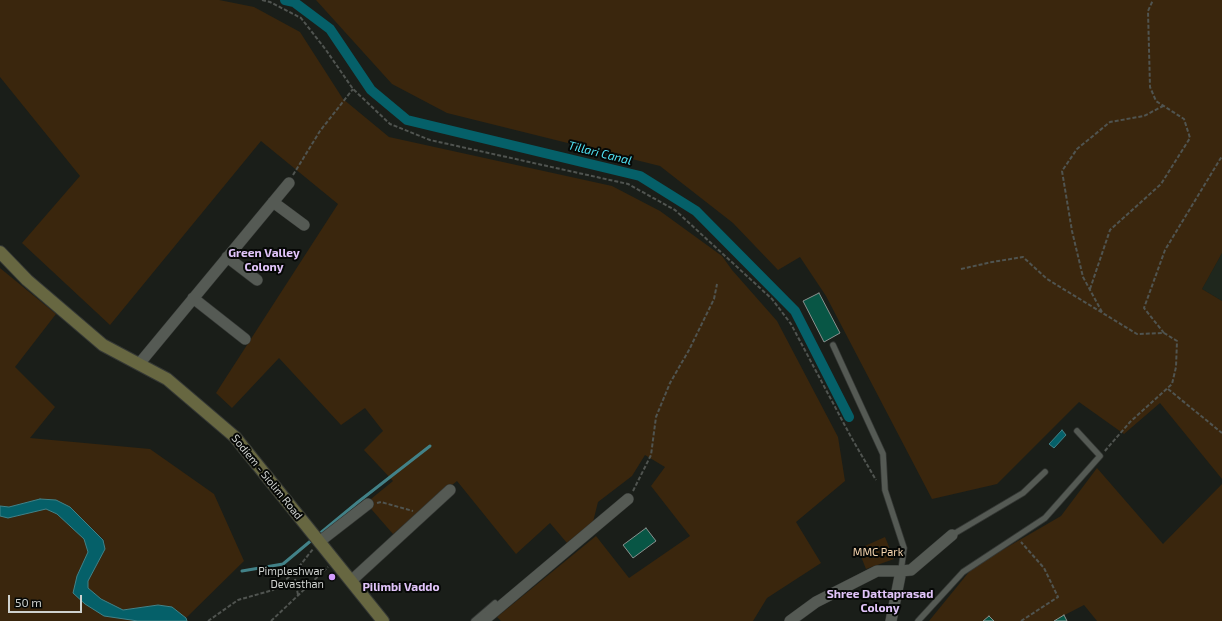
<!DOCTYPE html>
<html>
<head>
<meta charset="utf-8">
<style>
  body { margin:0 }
  #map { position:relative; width:1222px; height:621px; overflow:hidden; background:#1a1e19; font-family:"Exo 2",sans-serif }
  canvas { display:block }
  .scale { position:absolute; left:8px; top:595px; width:74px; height:18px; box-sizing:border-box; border:2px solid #cfd2cf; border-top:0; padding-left:5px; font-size:12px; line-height:14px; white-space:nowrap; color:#cfd2cf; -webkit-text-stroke:3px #060806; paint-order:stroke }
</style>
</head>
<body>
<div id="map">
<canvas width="1222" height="621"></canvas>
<div class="scale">50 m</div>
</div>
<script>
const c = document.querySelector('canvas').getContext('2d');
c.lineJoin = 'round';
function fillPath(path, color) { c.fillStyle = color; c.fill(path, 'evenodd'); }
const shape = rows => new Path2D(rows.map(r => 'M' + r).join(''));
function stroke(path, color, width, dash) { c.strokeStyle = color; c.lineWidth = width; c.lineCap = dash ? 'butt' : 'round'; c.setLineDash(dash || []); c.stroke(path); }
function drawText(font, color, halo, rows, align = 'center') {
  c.font = font + ' "Exo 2",sans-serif'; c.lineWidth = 4; c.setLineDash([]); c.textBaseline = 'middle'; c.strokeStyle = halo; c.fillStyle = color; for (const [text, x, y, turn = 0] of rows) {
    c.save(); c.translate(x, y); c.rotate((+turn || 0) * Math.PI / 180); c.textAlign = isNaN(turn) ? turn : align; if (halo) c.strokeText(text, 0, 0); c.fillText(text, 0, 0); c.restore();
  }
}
fillPath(shape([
  [1222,253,1222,301,1202,289]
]), '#1f271d');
fillPath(shape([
  [0,0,219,0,254,7,300,32,343,99,389,137,612,186,660,211,722,256,732,270,777,321,838,437,845,481,796,522,821,563,767,598,753,621,501,621,497,617,596,536,629,578,690,536,651,486,665,467,645,455,632,476,598,502,593,522,567,543,550,523,516,554,457,481,393,534,366,503,393,481,364,450,383,431,365,408,341,425,279,358,232,408,216,393,338,204,261,141,110,325,22,243,80,176,0,77],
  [316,0,1222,0,1222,253,1202,289,1222,301,1222,479,1160,403,1124,434,1079,402,997,484,932,499,826,296,800,257,778,270,733,223,660,166,447,113,392,84],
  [0,268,56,314,15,367,55,407,30,438,150,449,214,494,244,561,186,618,172,608,158,605,123,610,100,599,88,588,88,581,105,549,104,540,70,507,40,499,9,507,0,506],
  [1097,468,1163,544,1222,484,1222,621,1097,621,1084,605,1053,621,929,621,973,567,1061,516],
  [46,509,57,514,84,539,88,552,77,576,104,616,138,621,0,621,0,516,9,518],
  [885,537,894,559,866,569,858,549]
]), '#3a260d');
const water = shape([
  [1062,430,1066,435,1054,448,1049,444,1062,430],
  [40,499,56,500,70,507,103,540,105,549,88,581,88,588,101,599,123,610,158,605,172,607,186,618,187,621,138,621,104,616,85,604,73,593,77,576,88,552,84,539,57,514,46,509,8,518,0,516,0,506,9,507,40,499]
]);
fillPath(water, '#056069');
stroke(water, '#428288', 1);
stroke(shape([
  [318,535,358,502,430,446],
  [242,571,283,564,313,539]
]), '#428288', 3);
stroke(shape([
  [285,0,294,2,330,29,371,90,407,120,640,176,696,211,795,311,849,417]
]), '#056069', 10);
const building = shape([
  [819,293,840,333,824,342,803,301,819,293],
  [646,528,656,541,633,558,623,545,646,528],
  [1064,615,1067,621,1054,621,1064,615],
  [989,616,994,621,983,621,989,616]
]);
fillPath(building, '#085645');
stroke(building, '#89918e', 1);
const lane = shape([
  [833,345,883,454,885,490,904,548,901,571],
  [952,535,1023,493,1045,472],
  [474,621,495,603],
  [918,621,963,572,1045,518,1100,456,1077,431]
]);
const street = shape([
  [273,202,304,225],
  [227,257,257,280],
  [193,298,245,339],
  [139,364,289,183],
  [319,542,368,504],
  [351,581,450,490],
  [483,621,628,499],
  [790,621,816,602,877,571,901,571,911,570,952,535],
  [891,621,901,571]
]);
const secondary = shape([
  [0,252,27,280,103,345,167,379,235,437,383,621]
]);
stroke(lane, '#353835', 7);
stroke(street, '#353835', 12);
stroke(secondary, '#353835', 14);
stroke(shape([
  [262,0,270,2,301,18,326,50,353,89,390,124,430,140,628,184,675,210,772,299,791,324,851,437,876,480],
  [293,175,320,131,353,89],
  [961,269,992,262,1023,257,1047,279,1137,334,1164,333,1177,341,1176,367,1172,384,1130,422,1104,452],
  [1090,289,1110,230,1161,184,1190,138,1184,119,1156,101,1150,87,1148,11,1153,0],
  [1102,312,1083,277,1072,231,1062,171,1077,149,1110,122,1144,116,1163,106],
  [1164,333,1144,308,1165,250,1222,156],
  [1168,389,1222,433],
  [633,491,651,455,656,417,670,383,689,350,714,299,717,284],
  [377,503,381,502,413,511],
  [294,573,298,595],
  [208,621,238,600,273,590,294,573,313,549],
  [271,621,328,567],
  [1021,621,1058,597,1044,568,1021,542]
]), '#505450', 2, [4, 2]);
stroke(lane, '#555a54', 5.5);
stroke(street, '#555a54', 11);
stroke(secondary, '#676741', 12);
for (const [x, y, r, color] of [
  [332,577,4,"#d39cfc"]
]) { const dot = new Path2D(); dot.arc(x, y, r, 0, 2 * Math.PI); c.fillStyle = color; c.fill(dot); stroke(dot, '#060806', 1.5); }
drawText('11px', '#cfd2cf', '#060806', [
  ["Sodiem - Siolim Road",267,477,51]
]);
drawText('11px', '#f6d5af', '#060806', [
  ["MMC Park",878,552]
]);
drawText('11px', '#cfd2cf', '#060806', [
  ["Pimpleshwar",324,571],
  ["Devasthan",324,584]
], 'right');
drawText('italic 12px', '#52e4f6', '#060806', [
  ["Tillari Canal",600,153,14]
]);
drawText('bold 12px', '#e1c4fa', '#060806', [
  ["Green Valley",264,253],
  ["Colony",264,267],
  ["Pilimbi Vaddo",401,587],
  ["Shree Dattaprasad",880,594],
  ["Colony",880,608]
]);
</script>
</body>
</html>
